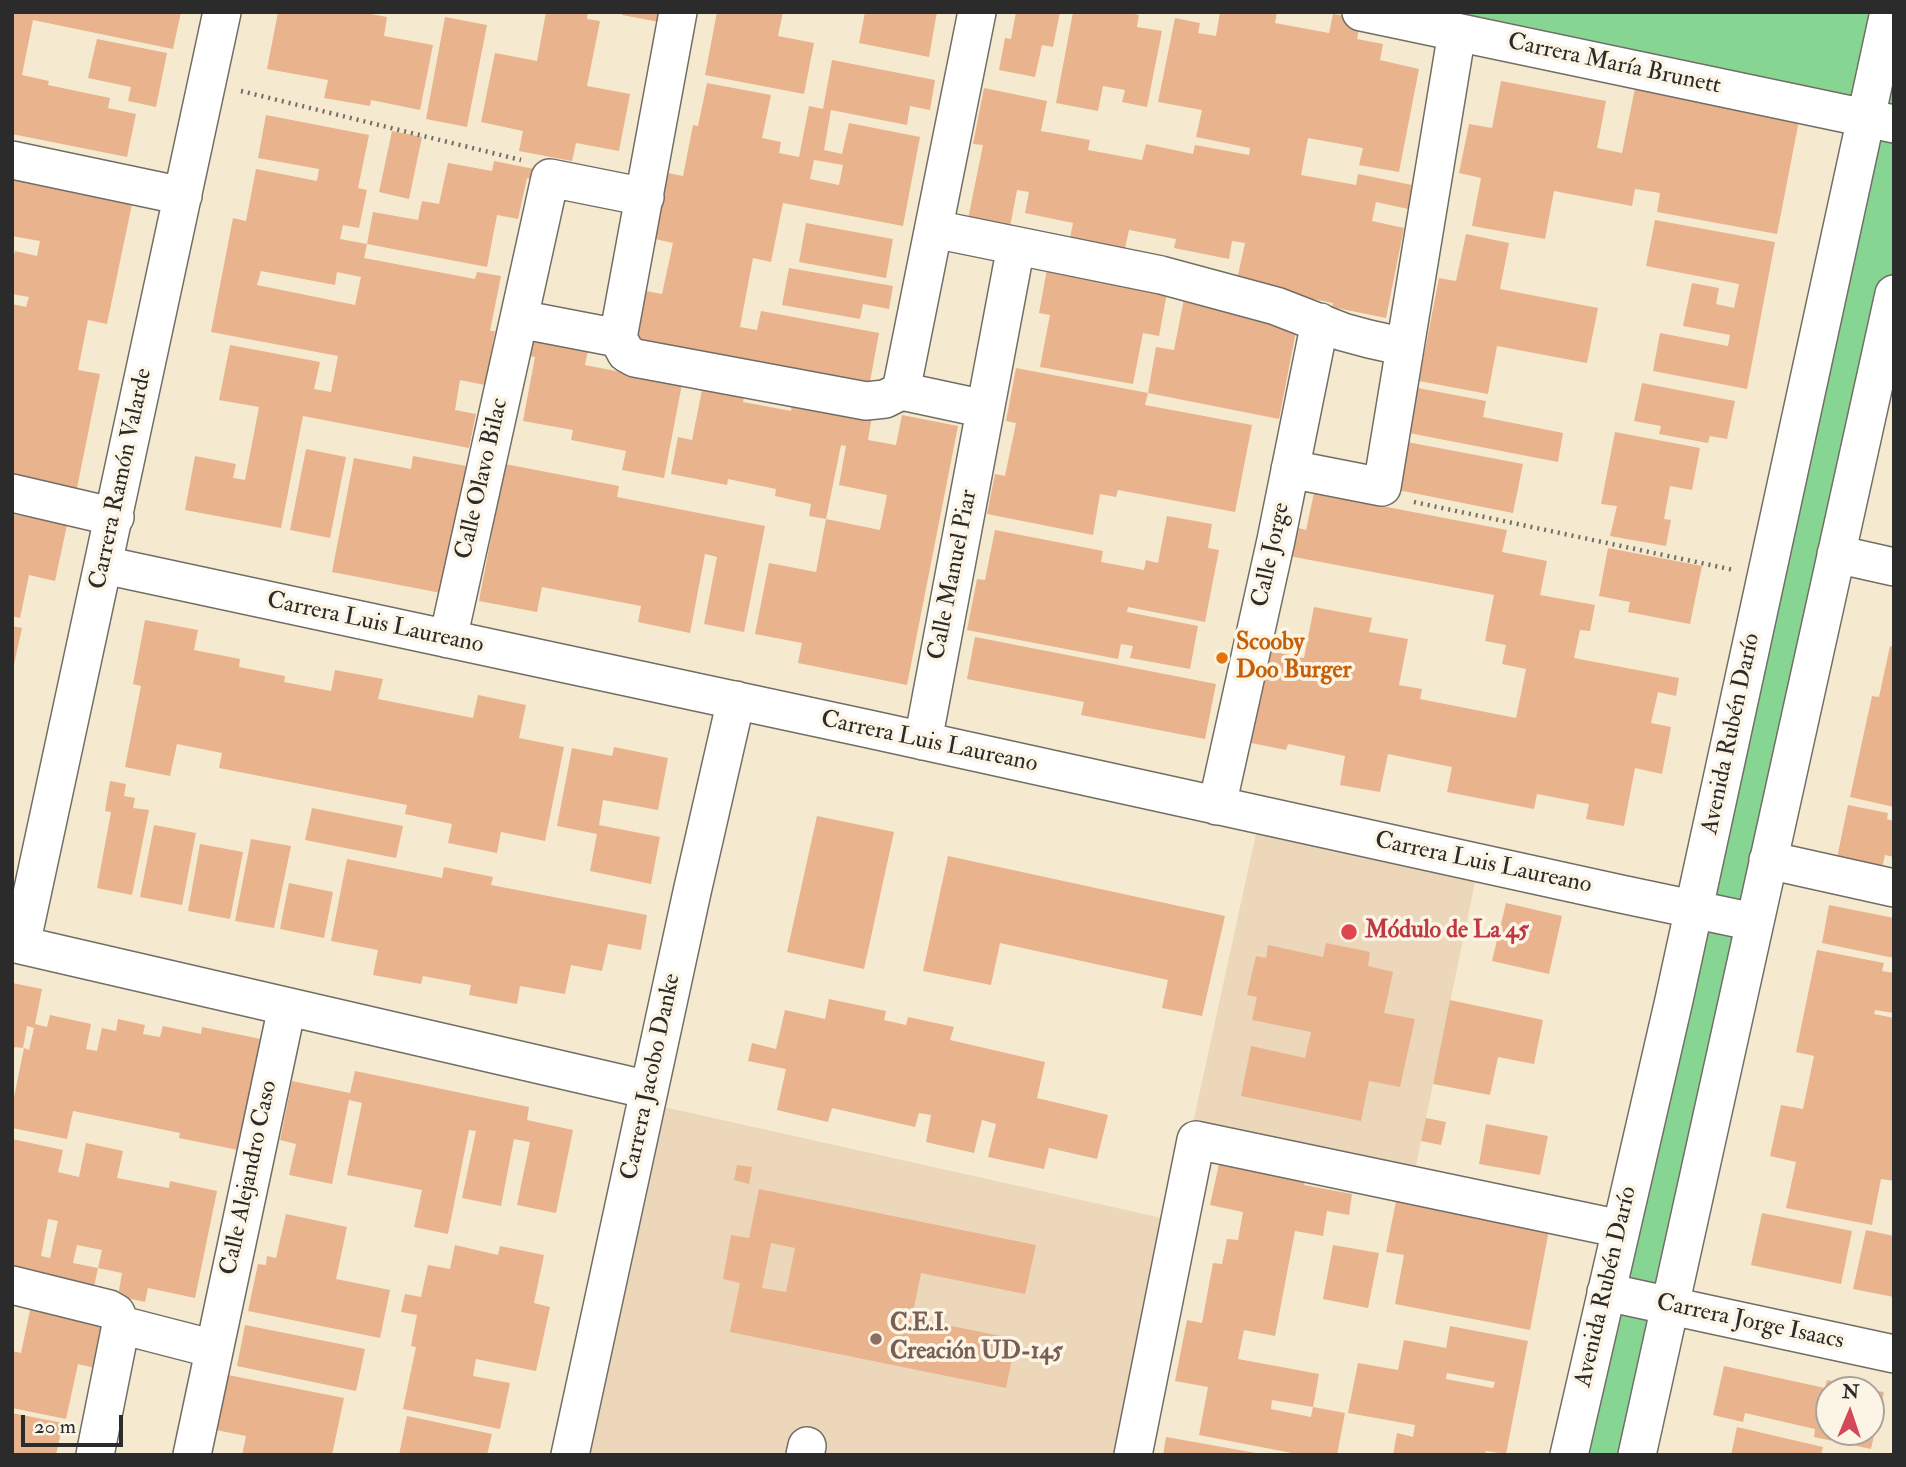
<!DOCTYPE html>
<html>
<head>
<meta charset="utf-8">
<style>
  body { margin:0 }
  #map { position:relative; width:1906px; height:1467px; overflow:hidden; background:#f5ead0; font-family:"IM FELL Double Pica",serif }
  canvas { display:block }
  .frame { position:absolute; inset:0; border:14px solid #2b2b2b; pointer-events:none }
  .north { position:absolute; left:1815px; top:1376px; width:70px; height:70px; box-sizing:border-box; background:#fcf5e5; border:2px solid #a8a49b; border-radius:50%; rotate:2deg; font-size:19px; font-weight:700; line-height:28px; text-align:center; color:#2b2b2b }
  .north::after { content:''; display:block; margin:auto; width:24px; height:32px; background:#d1495b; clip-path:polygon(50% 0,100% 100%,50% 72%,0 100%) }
  .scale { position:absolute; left:21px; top:1415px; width:102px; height:32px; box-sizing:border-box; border:4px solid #2b2b2b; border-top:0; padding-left:9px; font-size:21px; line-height:24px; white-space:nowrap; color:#2b2b2b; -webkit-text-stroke:5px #fcf5e5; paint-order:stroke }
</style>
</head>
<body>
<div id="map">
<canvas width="1906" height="1467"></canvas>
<div class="frame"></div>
<div class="north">N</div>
<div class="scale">20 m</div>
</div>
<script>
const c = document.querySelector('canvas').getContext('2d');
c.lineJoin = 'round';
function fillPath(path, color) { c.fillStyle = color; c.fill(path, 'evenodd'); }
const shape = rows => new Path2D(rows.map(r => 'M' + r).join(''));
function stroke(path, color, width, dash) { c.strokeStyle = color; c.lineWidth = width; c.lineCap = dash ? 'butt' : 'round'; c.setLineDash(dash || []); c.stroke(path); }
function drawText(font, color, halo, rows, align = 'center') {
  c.font = font + ' "IM FELL Double Pica",serif'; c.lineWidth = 7; c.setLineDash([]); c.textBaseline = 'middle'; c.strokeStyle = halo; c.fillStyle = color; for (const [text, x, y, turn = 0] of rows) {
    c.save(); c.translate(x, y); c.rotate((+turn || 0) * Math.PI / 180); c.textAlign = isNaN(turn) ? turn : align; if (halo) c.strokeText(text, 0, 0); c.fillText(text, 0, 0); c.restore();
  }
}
fillPath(shape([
  [1260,815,1479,863,1412,1185,1193,1123],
  [646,1103,1180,1222,1133,1455,570,1455]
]), '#ecd7ba');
fillPath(shape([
  [1361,12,1894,12,1894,294,1637,1455,1569,1455,1866,118]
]), '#87d593');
fillPath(shape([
  [12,12,181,12,173,49,33,20,22,75,49,81,48,85,110,98,108,108,136,114,127,157,12,134],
  [278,12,360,12,387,17,384,36,433,45,420,110,371,100,370,106,324,98,328,80,267,69],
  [546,12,588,12,587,19,600,21,587,86,630,94,619,151,576,143,572,161,519,151,523,131,481,122,495,53,537,61],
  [622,12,661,12,659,22,622,15],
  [717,12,783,12,778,36,814,43,804,94,705,75],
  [865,12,937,12,929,57,859,43],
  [1016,12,1060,12,1053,47,1042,45,1035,77,999,70,1005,38,1011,39],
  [1073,12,1125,12,1139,15,1137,27,1162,31,1147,107,1122,102,1125,90,1103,86,1098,111,1056,103],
  [1220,12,1277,12,1275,23,1329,33,1333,14,1361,19,1357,39,1383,44,1380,60,1419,69,1399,172,1359,165,1363,148,1308,138,1301,175,1356,185,1358,174,1412,185,1408,209,1376,202,1372,221,1404,228,1386,318,1332,307,1333,303,1236,284,1245,243,1232,241,1229,259,1174,248,1176,239,1129,230,1124,253,1069,243,1073,223,1025,213,1029,192,1017,190,1010,227,968,219,983,145,973,144,984,88,1047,101,1041,131,1090,140,1088,150,1142,160,1146,144,1193,154,1195,145,1249,155,1250,148,1196,137,1202,110,1158,102,1175,18,1200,23,1198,33,1216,36],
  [445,17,487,25,467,127,426,119],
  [97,39,167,53,156,107,128,101,131,87,88,78],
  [832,60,935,80,930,110,910,106,907,125,831,110,824,150,842,154,849,123,920,137,903,226,783,203,771,262,753,258,740,327,757,330,761,311,879,333,869,387,637,342,646,291,662,294,673,243,655,239,668,173,683,176,693,125,698,126,707,83,771,95,762,138,781,142,779,153,799,157,809,106,823,109],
  [814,160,843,165,839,185,810,179],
  [1637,78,1801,110,1777,234,1657,212,1660,193,1635,189,1632,206,1554,191,1545,239,1472,226,1481,178,1459,173,1469,124,1492,128,1501,81,1606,101,1597,148,1622,153],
  [266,115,369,135,358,188,367,190,359,228,343,225,340,239,367,244,364,258,475,279,477,272,501,276,490,331,495,331,485,385,460,380,455,410,476,414,469,448,303,416,281,528,185,510,195,456,236,464,233,478,245,480,259,407,219,400,230,345,320,362,314,389,331,392,338,356,211,332,233,218,246,221,256,169,317,181,319,169,258,158],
  [261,271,335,285,337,272,361,277,355,305,257,285],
  [392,131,422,137,409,199,379,192],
  [494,161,534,169,532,179,527,178,518,219,497,215,487,267,367,244,373,212,418,220,422,201,439,204,448,163,492,171],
  [12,179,132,204,107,324,88,320,78,370,100,374,77,488,12,475,12,304,26,307,29,297,12,294,12,263,15,251,37,256,40,241,12,236],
  [1655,220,1775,242,1747,389,1653,371,1660,333,1728,346,1730,335,1683,326,1692,283,1719,288,1716,304,1734,308,1739,284,1646,266],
  [806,223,893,239,886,278,799,262],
  [1466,234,1509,243,1500,289,1598,308,1587,363,1497,346,1488,394,1419,381,1439,278,1456,281],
  [789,268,893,286,889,309,863,304,860,319,782,305],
  [1047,269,1169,282,1159,336,1143,333,1133,384,1040,367,1050,315,1039,313],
  [1184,299,1298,321,1279,419,1148,393,1156,347,1174,350],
  [532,335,589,346,585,365,682,384,664,478,622,470,626,451,571,440,573,430,523,421,535,357,528,356],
  [1016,368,1148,393,1145,405,1252,425,1235,512,1118,490,1116,497,1100,494,1093,535,987,514,995,474,1005,476,1016,423,1006,421],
  [1642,383,1735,401,1727,439,1710,436,1708,443,1659,434,1661,426,1634,421],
  [703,385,745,393,743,402,791,411,792,405,873,410,868,440,896,445,902,415,958,426,907,685,798,663,802,643,755,634,769,563,816,572,826,519,809,516,811,504,775,496,776,489,728,479,727,485,671,474,678,437,692,440],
  [841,445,846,446,839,485,887,495,880,530,826,519],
  [1418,388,1486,401,1483,417,1563,433,1558,462,1409,433],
  [1615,432,1700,448,1692,490,1670,486,1664,519,1671,520,1666,546,1610,536,1617,506,1601,504],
  [1407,442,1523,464,1513,513,1398,490],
  [306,449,346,457,330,538,290,530],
  [413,456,466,466,441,593,332,572,354,458,411,469],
  [505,464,619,486,617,497,765,526,744,632,704,624,717,557,705,554,690,633,638,622,641,606,542,587,537,612,479,601],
  [1314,493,1507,530,1502,552,1547,561,1540,595,1595,605,1590,631,1580,630,1574,658,1679,678,1676,696,1658,692,1651,723,1671,727,1662,774,1635,768,1624,826,1586,819,1589,804,1537,794,1534,809,1447,792,1452,767,1388,754,1380,792,1340,785,1345,756,1288,744,1286,750,1241,741,1259,649,1304,658,1314,607,1372,618,1369,632,1408,639,1399,685,1422,689,1420,699,1516,718,1526,669,1502,664,1506,645,1485,641,1494,595,1289,556,1295,527,1306,530],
  [12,514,67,525,55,581,29,575,20,618,12,616],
  [1167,516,1212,524,1208,548,1219,550,1205,622,1128,607,1127,612,1198,626,1190,669,1130,658,1133,646,1121,644,1118,659,967,630,977,579,985,580,995,530,1103,551,1101,562,1144,570,1146,560,1158,563],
  [1608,548,1702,566,1690,624,1628,612,1630,602,1599,596],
  [145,620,198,630,194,650,240,659,239,667,285,676,284,682,331,691,335,670,383,679,378,699,473,718,478,695,526,705,519,738,564,747,545,841,501,832,497,853,448,843,452,824,405,814,407,805,219,768,222,753,177,744,170,776,125,767,141,686,133,684],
  [12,626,22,628,13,669,12,669],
  [975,637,1216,684,1205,739,1081,715,1084,702,967,679],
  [1890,646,1894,647,1894,807,1850,797,1872,696,1879,697],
  [614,747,668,758,658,810,603,800,599,825,660,837,651,884,590,871,597,834,557,826,572,748,612,756],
  [110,781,126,784,124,796,135,798,133,808,149,810,132,895,97,888,111,812,105,811],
  [1848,805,1888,813,1887,819,1894,821,1894,857,1885,855,1882,868,1837,858],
  [312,808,403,826,396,858,305,840],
  [817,816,894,832,864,969,787,952],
  [154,825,196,833,182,905,140,897],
  [251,839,291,846,274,928,235,921],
  [200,844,243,852,230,919,188,911],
  [948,856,1225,916,1202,1016,1162,1008,1168,980,1000,943,991,985,923,971],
  [347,859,442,878,444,867,493,877,491,885,647,915,641,950,608,944,602,971,571,965,565,994,520,986,517,1004,469,995,471,985,423,976,421,984,373,975,378,950,331,941],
  [289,883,333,892,324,938,280,929],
  [1506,903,1562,916,1549,974,1492,961],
  [1829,905,1894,918,1894,958,1822,943],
  [1326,943,1370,952,1368,966,1393,972,1384,1013,1415,1019,1400,1087,1369,1081,1361,1121,1241,1096,1251,1046,1305,1058,1311,1032,1252,1020,1257,997,1247,995,1256,956,1266,958,1268,945,1323,957],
  [1817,950,1884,963,1882,971,1894,973,1894,1013,1875,1010,1874,1014,1894,1018,1894,1181,1881,1179,1872,1225,1786,1208,1796,1162,1770,1156,1781,1105,1803,1109,1814,1056,1796,1052],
  [12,983,42,989,35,1024,47,1027,50,1015,91,1024,86,1049,97,1051,102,1028,116,1031,118,1019,145,1025,143,1034,160,1037,163,1026,201,1034,202,1027,261,1039,238,1150,179,1138,180,1133,73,1111,67,1139,12,1128,12,1107,24,1048,29,1050,34,1028,27,1026,23,1048,15,1047,12,1053],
  [829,999,886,1011,884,1020,906,1025,908,1017,954,1027,950,1040,1045,1062,1037,1098,1108,1115,1097,1159,1049,1148,1044,1169,988,1157,996,1124,982,1120,974,1153,926,1142,931,1115,919,1113,915,1127,832,1108,828,1122,777,1110,786,1069,748,1061,752,1043,776,1049,785,1010,825,1019],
  [1450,1000,1543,1020,1534,1064,1498,1057,1490,1095,1433,1084],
  [355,1071,529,1107,527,1120,573,1130,556,1213,517,1205,530,1142,514,1139,501,1206,462,1198,476,1131,469,1130,448,1234,414,1227,422,1190,347,1175,362,1103,349,1100,332,1184,289,1175,296,1144,280,1140,292,1081,350,1093],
  [1426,1118,1446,1122,1441,1145,1421,1141],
  [1486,1124,1548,1136,1540,1175,1479,1164],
  [12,1139,63,1150,58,1172,79,1177,86,1143,123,1151,117,1178,169,1188,170,1181,217,1191,195,1298,148,1288,145,1302,118,1296,122,1273,98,1268,94,1287,12,1268],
  [48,1219,58,1221,50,1258,41,1256],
  [77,1245,102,1250,98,1268,73,1263],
  [1219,1164,1305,1180,1304,1185,1352,1194,1349,1215,1327,1211,1323,1236,1295,1231,1275,1336,1244,1330,1238,1359,1319,1374,1313,1407,1345,1413,1337,1455,1302,1455,1199,1435,1208,1387,1175,1381,1187,1320,1202,1323,1213,1263,1222,1264,1227,1239,1238,1240,1243,1212,1210,1205],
  [1272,1400,1313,1407,1311,1417,1271,1409],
  [737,1165,752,1167,749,1184,734,1180],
  [759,1189,1036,1245,1025,1294,921,1273,912,1318,1016,1339,1006,1388,730,1332,740,1283,723,1279,731,1235,749,1238],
  [771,1243,795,1248,786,1292,762,1288],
  [1396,1201,1549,1230,1530,1330,1395,1304,1404,1255,1386,1252],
  [1762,1213,1852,1231,1841,1284,1751,1265],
  [286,1214,347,1227,336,1279,390,1290,380,1338,248,1311,258,1264,266,1265,267,1256,276,1258],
  [1866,1230,1894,1236,1894,1297,1853,1289],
  [455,1245,498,1255,500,1246,544,1255,534,1303,550,1307,536,1371,476,1359,473,1376,510,1383,500,1429,403,1409,416,1347,411,1346,417,1315,401,1312,405,1294,421,1297,428,1265,450,1269],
  [1333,1245,1379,1253,1368,1308,1323,1299],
  [33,1296,113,1320,103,1370,78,1364,66,1419,12,1408,12,1351,21,1353],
  [245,1325,365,1349,356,1391,237,1366],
  [1450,1326,1528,1341,1506,1454,1486,1451,1485,1455,1393,1455,1397,1433,1413,1437,1415,1425,1348,1413,1358,1363,1398,1370,1404,1340,1446,1348],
  [1447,1373,1495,1382,1493,1388,1446,1379],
  [1724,1366,1825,1388,1827,1380,1868,1389,1829,1390,1829,1432,1871,1432,1871,1390,1884,1392,1871,1449,1814,1437,1815,1429,1745,1413,1743,1422,1713,1415],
  [228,1375,344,1398,332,1455,242,1455,246,1436,216,1430],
  [12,1413,63,1423,56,1455,12,1455],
  [407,1416,492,1434,487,1455,399,1455],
  [1737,1427,1823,1447,1821,1455,1731,1455],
  [1166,1437,1256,1453,1256,1455,1163,1455]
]), '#e9b38d');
const minor = shape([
  [1361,12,1894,124],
  [12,160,183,196],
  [934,229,1161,275,1276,306,1343,332,1369,339,1405,347],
  [519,319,618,338],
  [618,338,678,12],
  [618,338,626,353,635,358,866,401,885,399,901,391],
  [901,391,977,12],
  [901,391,985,409],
  [1290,469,1382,487,1457,32],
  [12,493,115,517],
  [1836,554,1894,567],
  [104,565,869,729,1621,894,1754,922],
  [448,639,550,178,645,197],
  [923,741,1016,246],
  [1217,806,1276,540,1320,322],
  [1768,860,1894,888],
  [12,943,649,1090],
  [21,945,222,12],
  [12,1285,109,1309,116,1313,121,1325],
  [1606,1292,1894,1354],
  [121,1325,214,1349],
  [95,1455,121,1325],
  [192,1455,287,1007],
  [570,1455,692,892,736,700],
  [805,1455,807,1446],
  [1133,1455,1196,1140,1621,1229],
  [1569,1455,1674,1000,1889,12],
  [1637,1455,1894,294]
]);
stroke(minor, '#726e65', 40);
stroke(shape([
  [241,91,521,160],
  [1414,502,1734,570]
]), '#726e65', 4.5, [2, 5]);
stroke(minor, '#fff', 37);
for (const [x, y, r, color] of [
  [1222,658,7,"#e8710a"],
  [1349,932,9,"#e0444e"],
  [876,1339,7,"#8d6e63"]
]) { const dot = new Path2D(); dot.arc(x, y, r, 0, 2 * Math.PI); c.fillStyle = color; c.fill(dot); stroke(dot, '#fcf5e5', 2.5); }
drawText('24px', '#2b2b2b', '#fcf5e5', [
  ["Carrera María Brunett",1614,65,12],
  ["Carrera Ramón Valarde",122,479,-78],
  ["Calle Olavo Bilac",483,479,-77],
  ["Calle Jorge",1272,555,-78],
  ["Calle Manuel Piar",954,575,-79],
  ["Carrera Luis Laureano",375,624,12],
  ["Avenida Rubén Darío",1732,734,-78],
  ["Carrera Luis Laureano",929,743,12],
  ["Carrera Luis Laureano",1483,864,12],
  ["Carrera Jacobo Danke",652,1077,-78],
  ["Calle Alejandro Caso",250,1178,-78],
  ["Avenida Rubén Darío",1607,1287,-77],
  ["Carrera Jorge Isaacs",1750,1323,12]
]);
drawText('bold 24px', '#c56008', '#fcf5e5', [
  ["Scooby",1236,644],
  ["Doo Burger",1236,672]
], 'left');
drawText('bold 24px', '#be3a42', '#fcf5e5', [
  ["Módulo de La 45",1365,932]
], 'left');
drawText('bold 24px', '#785e54', '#fcf5e5', [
  ["C.E.I.",890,1325],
  ["Creación UD-145",890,1353]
], 'left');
</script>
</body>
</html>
